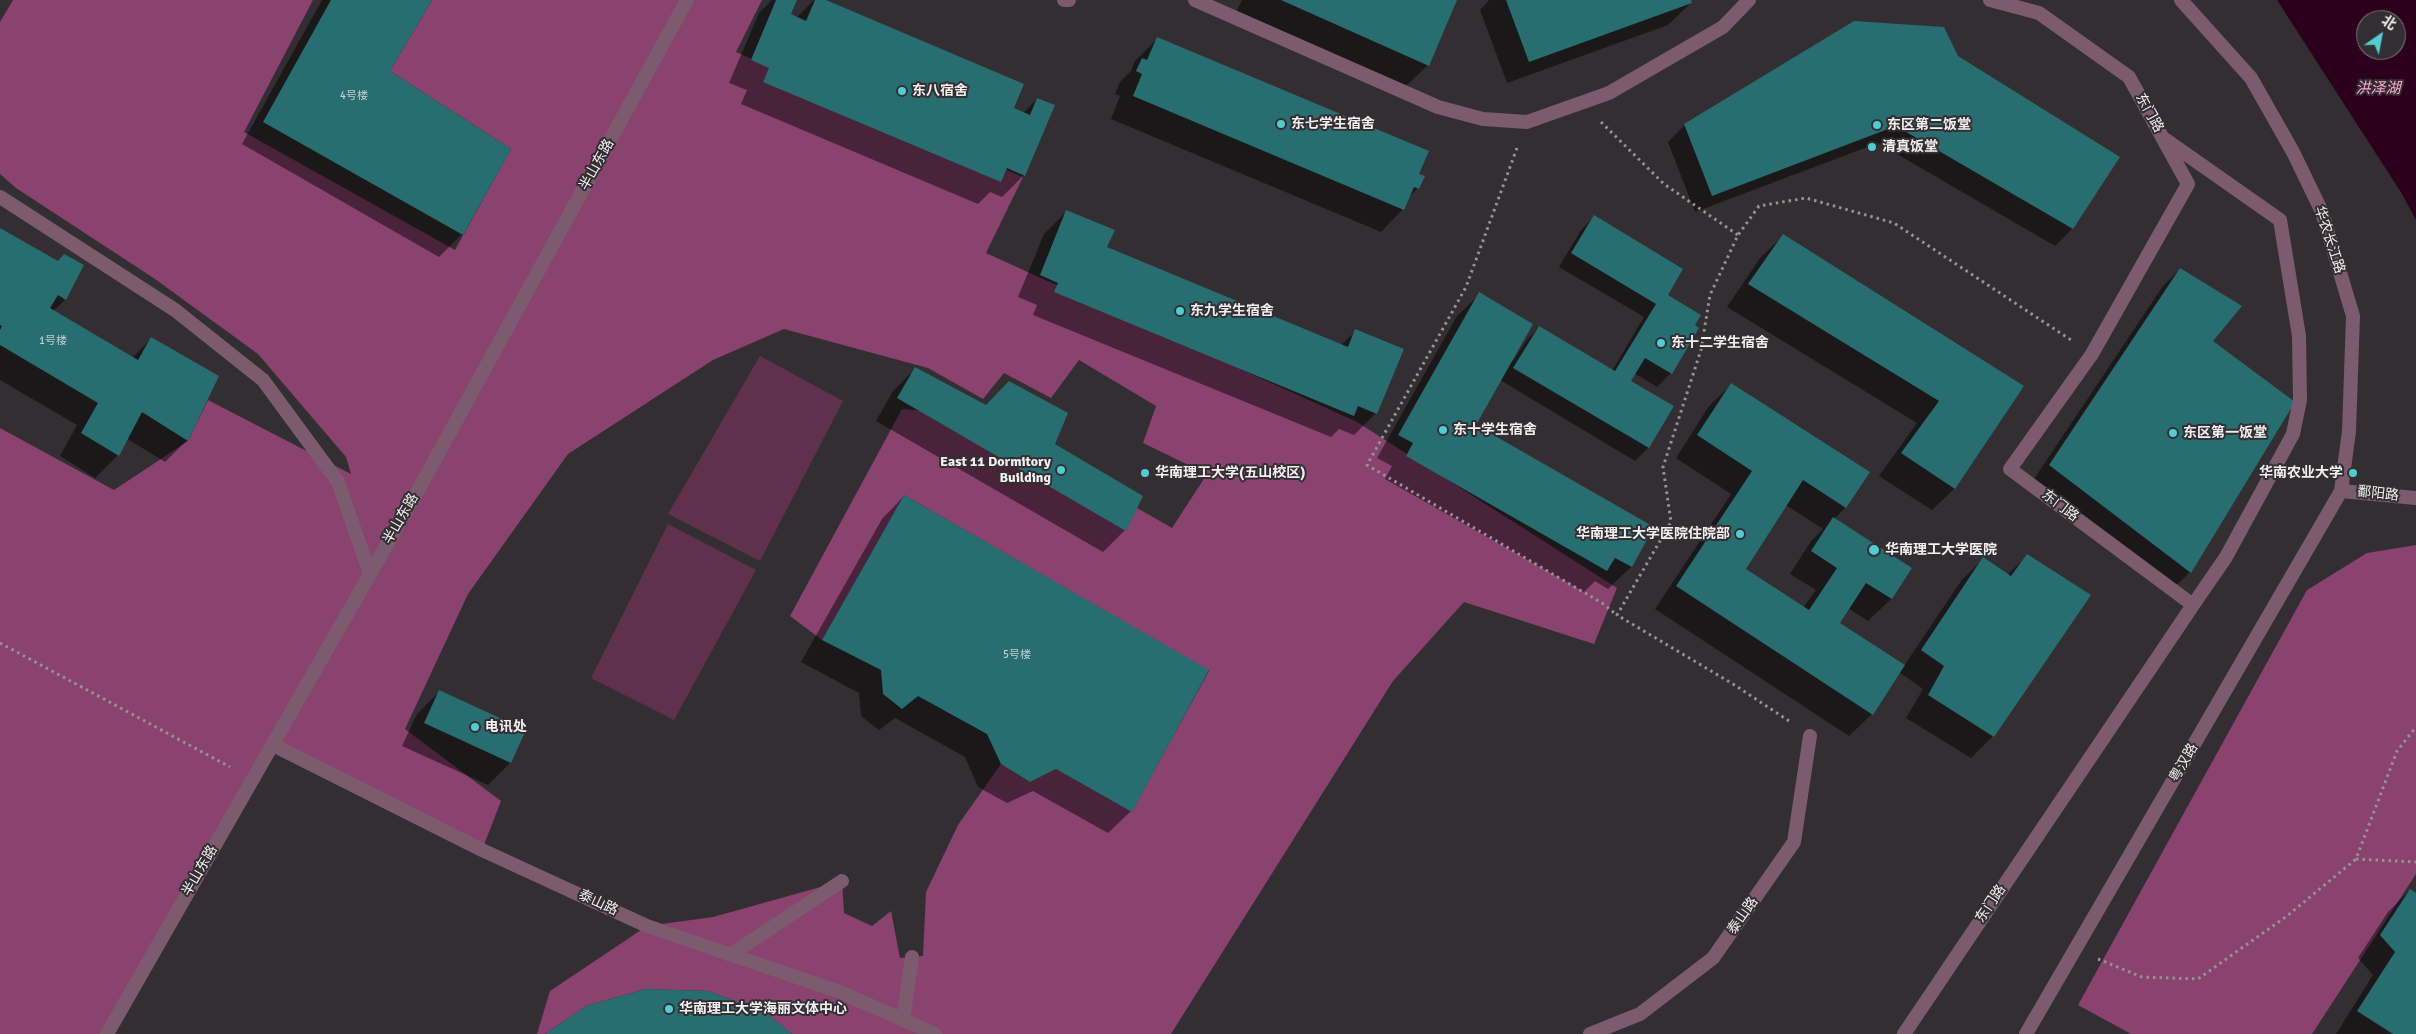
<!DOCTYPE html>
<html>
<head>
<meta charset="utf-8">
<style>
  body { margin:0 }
  #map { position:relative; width:2416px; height:1034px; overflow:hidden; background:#332e31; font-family:Signika,"Noto Sans SC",sans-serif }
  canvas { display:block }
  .north { position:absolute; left:2356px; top:10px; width:50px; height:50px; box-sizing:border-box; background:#332e31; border:1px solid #7f7b7d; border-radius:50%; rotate:33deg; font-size:14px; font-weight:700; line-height:20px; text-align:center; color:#f2eff0 }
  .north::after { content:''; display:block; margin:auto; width:18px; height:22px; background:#51ccd3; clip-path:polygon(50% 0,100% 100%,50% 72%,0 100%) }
</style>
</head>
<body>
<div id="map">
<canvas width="2416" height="1034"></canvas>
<div class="north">北</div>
</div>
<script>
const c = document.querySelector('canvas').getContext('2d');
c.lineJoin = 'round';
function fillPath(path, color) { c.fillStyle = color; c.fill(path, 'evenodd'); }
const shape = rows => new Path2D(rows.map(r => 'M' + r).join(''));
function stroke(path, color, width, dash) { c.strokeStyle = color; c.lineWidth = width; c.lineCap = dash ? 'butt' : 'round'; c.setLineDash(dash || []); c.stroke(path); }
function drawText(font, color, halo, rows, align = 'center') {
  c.font = font + ' Signika,"Noto Sans SC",sans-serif'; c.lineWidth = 4; c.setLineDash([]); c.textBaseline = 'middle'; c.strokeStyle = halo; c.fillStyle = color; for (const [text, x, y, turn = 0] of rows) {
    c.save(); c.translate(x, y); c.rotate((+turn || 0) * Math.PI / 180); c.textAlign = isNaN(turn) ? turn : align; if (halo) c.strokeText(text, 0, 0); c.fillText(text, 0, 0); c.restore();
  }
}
fillPath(shape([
  [760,356,843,401,760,561,668,514],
  [668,524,756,570,674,720,591,678]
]), '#60314d');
fillPath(shape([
  [13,0,313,0,244,132,455,250,511,149,390,71,432,0,762,0,736,52,1023,177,986,253,1357,422,1617,588,1594,644,1464,602,1393,681,1171,1034,792,1034,766,1013,708,991,646,989,586,1006,545,1034,537,1034,550,991,647,926,713,917,842,881,844,913,872,926,891,911,900,958,923,956,926,892,958,825,1001,764,1030,782,1056,769,1132,811,1209,671,904,495,822,640,790,616,902,409,975,415,1172,528,1207,474,1143,443,1156,406,1079,360,1051,398,1004,373,983,399,928,368,784,329,713,360,568,454,468,594,405,729,501,801,482,850,273,745,107,1034,0,1034,0,428,114,490,188,441,208,400,351,474,346,457,258,354,155,279,16,188,0,174,0,22],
  [2416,545,2416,874,2312,1034,2131,1034,2078,1005,2307,590,2367,553]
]), '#8a426e');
fillPath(shape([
  [2277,0,2416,0,2416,220,2402,194],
  [2366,20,2396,20,2396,50,2366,50]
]), '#2c001d');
fillPath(shape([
  [322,0,431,0,389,71,509,150,462,234,439,257,242,144],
  [772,0,796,0,790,15,796,18,814,0,823,0,1023,113,1037,99,1024,175,1002,197,990,192,978,204,741,104,747,90,729,83,759,13],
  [1242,0,1456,0,1428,65,1405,87,1236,12],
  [1489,0,1690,0,1691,3,1668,25,1507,83,1480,10],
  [1157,39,1417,175,1418,188,1407,199,1403,209,1381,232,1111,119,1120,96,1115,94,1120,82,1131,71,1135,61],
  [1958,57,2118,158,2072,229,2055,246,1878,143,1695,212,1668,142,1685,125],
  [1067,211,1106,248,1341,345,1356,331,1376,413,1354,435,1339,429,1331,437,1033,315,1037,305,1018,297,1044,234],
  [1594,217,1697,328,1671,373,1657,387,1634,373,1629,381,1672,407,1648,448,1635,461,1500,380,1474,425,1653,527,1631,567,1608,589,1595,581,1584,592,1385,479,1392,466,1377,458,1457,316,1480,294,1513,361,1526,341,1539,327,1612,371,1644,317,1559,267,1581,230],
  [0,229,58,262,82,266,65,300,53,311,132,358,152,338,187,440,165,462,126,438,118,455,95,478,60,456,77,425,0,380],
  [1783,236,2022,386,1955,488,1932,510,1879,476,1917,423,1727,307,1760,258],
  [2180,269,2212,342,2293,402,2190,572,2173,589,2032,482,2163,286],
  [915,369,1053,445,1125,530,1103,552,876,421,893,391],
  [1732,384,1846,507,1834,519,1910,569,1891,599,1868,621,1848,608,1838,623,1904,666,1961,581,1983,559,2007,575,2027,556,1993,736,1971,758,1906,718,1923,689,1899,672,1872,714,1849,736,1655,609,1731,494,1676,458,1709,406],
  [1786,505,1823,529,1811,541,1790,574,1816,590,1803,608,1744,570],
  [904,496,1131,811,1108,833,1033,791,1007,803,978,787,965,757,895,718,879,730,861,716,859,693,801,662,882,519],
  [439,692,525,731,510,763,488,785,402,746,417,714],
  [2410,890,2416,894,2416,1034,2336,1034,2373,975,2358,958,2388,912]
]), '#0007');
fillPath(shape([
  [331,0,432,0,390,71,511,149,463,235,263,122],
  [776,0,797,0,791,14,806,21,815,0,826,0,1024,84,1014,108,1030,115,1037,98,1055,105,1025,176,1007,168,1001,182,763,82,769,68,751,60],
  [1281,0,1457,0,1429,66],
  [1506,0,1691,0,1692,3,1529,62],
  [1854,21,1944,27,1958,56,2120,157,2073,229,1896,126,1712,196,1684,124],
  [1157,37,1429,151,1419,174,1425,176,1419,189,1414,187,1404,210,1133,96,1142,74,1136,71,1142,58,1147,60],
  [1066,210,1115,230,1107,247,1348,347,1355,329,1404,349,1377,414,1358,406,1354,416,1054,292,1058,283,1040,275],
  [1594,215,1683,269,1668,295,1701,315,1695,325,1699,328,1672,374,1645,358,1631,381,1674,406,1649,448,1513,368,1539,326,1615,371,1656,304,1571,253],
  [0,228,58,261,64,254,84,265,66,300,58,295,50,308,138,360,151,337,219,376,188,441,142,412,119,456,81,433,98,403,0,345,0,330,2,326,0,325],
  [1783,234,2024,386,1955,489,1901,453,1939,401,1748,284],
  [2180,268,2242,306,2213,341,2295,402,2191,573,2049,465],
  [1479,292,1533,324,1476,425,1654,527,1632,567,1615,558,1607,571,1406,456,1413,443,1398,435],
  [915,367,986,405,1009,381,1068,413,1055,444,1143,496,1126,531,897,398],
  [1731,383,1870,472,1846,508,1803,480,1746,569,1809,610,1837,568,1811,551,1833,517,1912,568,1892,599,1866,583,1840,623,1905,665,1873,715,1676,586,1752,471,1697,435],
  [904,495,1209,670,1132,812,1056,769,1030,782,1001,764,987,734,918,696,902,709,883,694,881,670,822,640],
  [2027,554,2091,595,1994,737,1928,695,1944,666,1921,650,1983,557,2011,576],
  [439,690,526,730,511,763,424,723],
  [2410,889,2416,893,2416,1034,2393,1034,2357,1011,2395,952,2380,935],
  [646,989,708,991,766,1013,792,1034,545,1034,586,1006]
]), '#286d70');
stroke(shape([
  [1601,122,1664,184,1738,235],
  [1517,148,1466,287,1367,465,1602,603,1617,615],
  [0,643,230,767],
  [1789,721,1733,684,1617,615,1671,522,1663,467,1701,350,1710,295,1738,235,1759,206,1806,198,1894,223,2071,340],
  [2356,859,2416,862],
  [2098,959,2142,977,2198,979,2287,916,2356,859,2397,751,2416,727]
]), '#979395', 3, [2.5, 4]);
stroke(shape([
  [1064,0,1069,0],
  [1195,0,1438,107,1483,119,1527,122,1609,93,1723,27,1749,0],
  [2166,140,2280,220,2299,336,2300,400,2293,434,2226,557,2193,605],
  [0,197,175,310,263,380,338,482,370,574],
  [2341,491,2416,498],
  [273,745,482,850,647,926,840,992,935,1034],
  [730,955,842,881],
  [903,1020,912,957],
  [107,1034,421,485,687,0],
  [1590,1034,1640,1014,1713,958,1794,842,1810,736],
  [1904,1034,2193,605,2010,469,2092,354,2188,184,2129,77,2039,13,1990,0],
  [2026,1034,2341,491,2349,431,2353,316,2322,212,2293,152,2251,78,2181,0]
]), '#7c5b6e', 14);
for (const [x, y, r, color] of [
  [902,91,5,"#51ccd3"],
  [1281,124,5,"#51ccd3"],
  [1877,125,5,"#51ccd3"],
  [1872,147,5,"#51ccd3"],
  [1180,311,5,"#51ccd3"],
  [1661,343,5,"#51ccd3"],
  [1443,430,5,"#51ccd3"],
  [2173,433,5,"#51ccd3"],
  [1061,470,5,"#51ccd3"],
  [1145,473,5,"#51ccd3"],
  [2353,473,5,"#51ccd3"],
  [1740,534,5,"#51ccd3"],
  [1874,550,6,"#51ccd3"],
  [475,727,5,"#51ccd3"],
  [669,1009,5,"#51ccd3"]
]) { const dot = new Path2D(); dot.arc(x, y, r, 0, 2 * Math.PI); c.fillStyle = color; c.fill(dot); stroke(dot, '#332e31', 2); }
drawText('11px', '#c0ced0', null, [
  ["4号楼",354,96],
  ["1号楼",53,341],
  ["5号楼",1017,655]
]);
drawText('bold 14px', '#f2eff0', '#332e31', [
  ["东八宿舍",912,91],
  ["东七学生宿舍",1291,124],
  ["东区第二饭堂",1887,125],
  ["清真饭堂",1882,147],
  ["东九学生宿舍",1190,311],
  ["东十二学生宿舍",1671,343],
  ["东十学生宿舍",1453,430],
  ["东区第一饭堂",2183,433],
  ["East 11 Dormitory",1051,462,"right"],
  ["Building",1051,478,"right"],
  ["华南理工大学(五山校区)",1155,473],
  ["华南农业大学",2343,473,"right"],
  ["华南理工大学医院住院部",1730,534,"right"],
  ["华南理工大学医院",1885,550],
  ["电讯处",485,727],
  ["华南理工大学海丽文体中心",679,1009]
], 'left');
drawText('14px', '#f2eff0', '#332e31', [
  ["东门路",2149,113,61],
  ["半山东路",597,165,-61],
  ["华农长江路",2329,240,72],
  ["鄱阳路",2378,494,6],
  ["东门路",2060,506,37],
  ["半山东路",401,519,-60],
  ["粤汉路",2184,763,-60],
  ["半山东路",200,871,-60],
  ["泰山路",598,903,25],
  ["东门路",1991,904,-56],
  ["泰山路",1743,916,-55]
]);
drawText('italic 15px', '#fda9d9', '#332e31', [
  ["洪泽湖",2378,89]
]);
</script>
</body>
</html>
